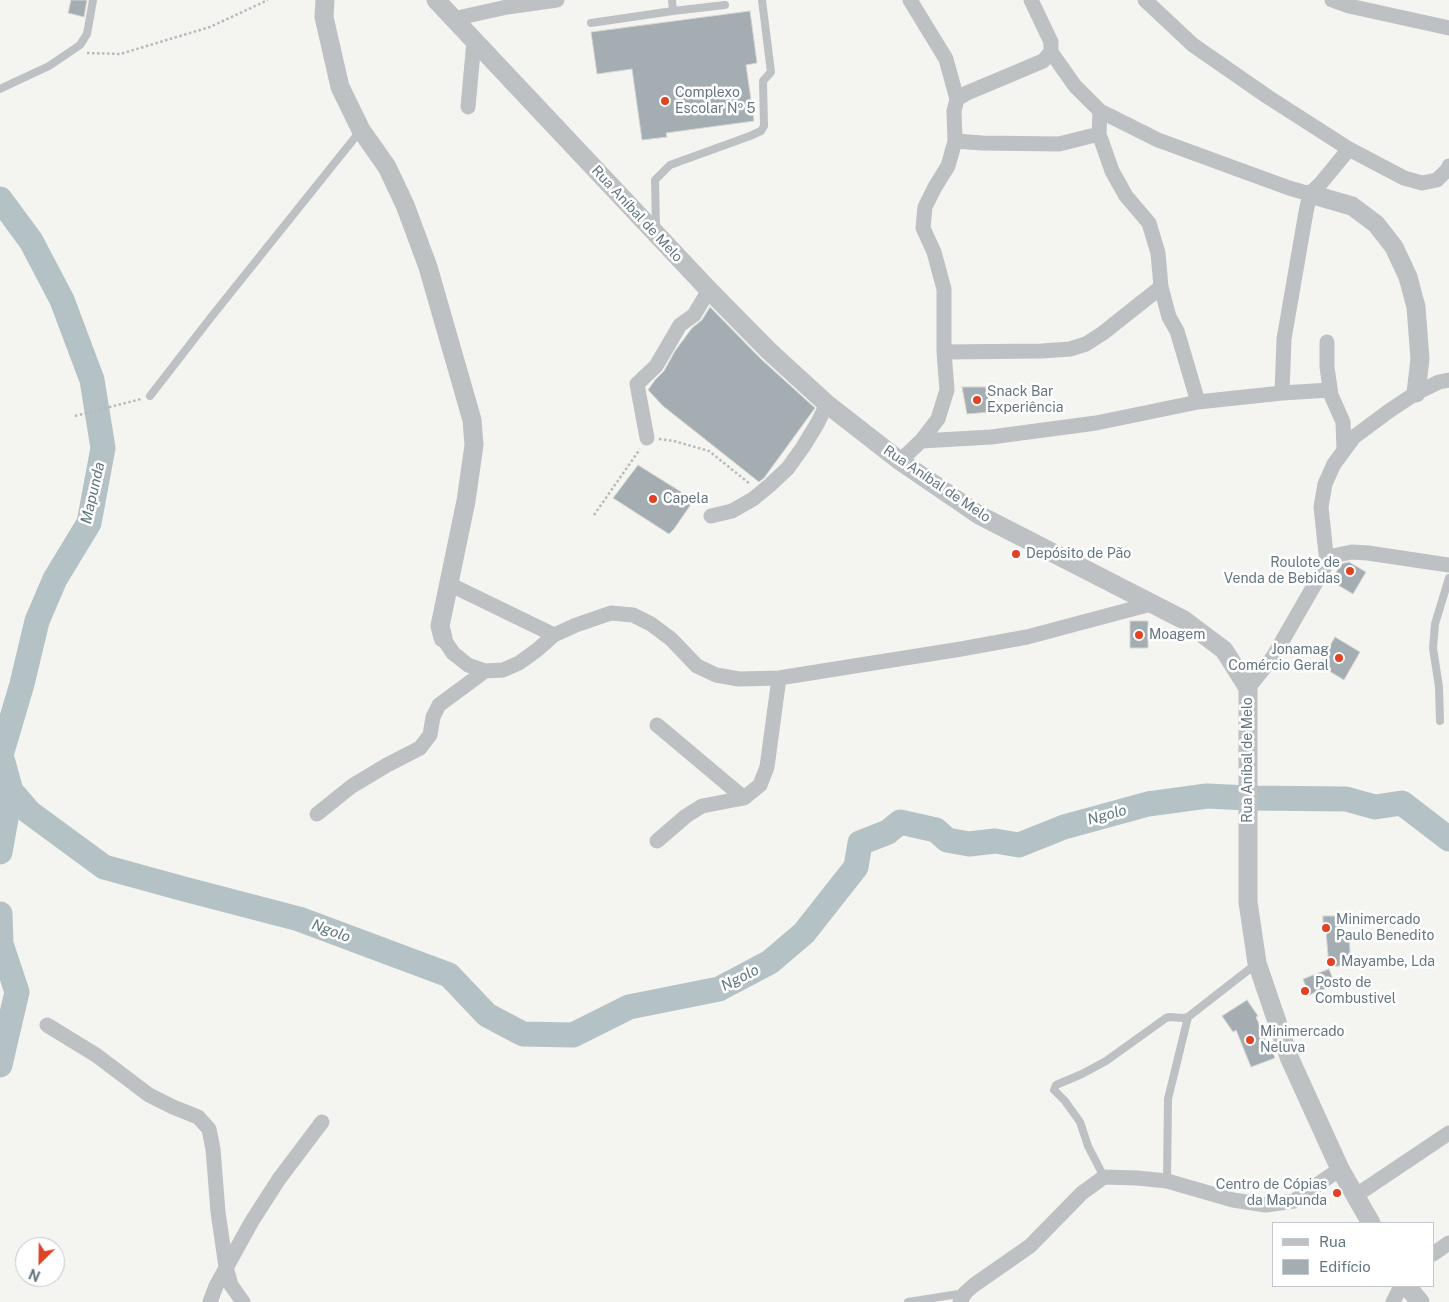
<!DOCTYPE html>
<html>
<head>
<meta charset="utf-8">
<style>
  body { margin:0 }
  #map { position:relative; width:1449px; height:1302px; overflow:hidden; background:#f4f4f0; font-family:"Public Sans",sans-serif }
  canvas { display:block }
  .legend { position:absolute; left:1272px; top:1222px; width:162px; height:65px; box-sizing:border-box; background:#fff; border:1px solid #c1c8cd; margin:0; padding:6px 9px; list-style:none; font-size:15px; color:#647681 }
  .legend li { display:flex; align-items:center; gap:10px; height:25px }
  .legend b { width:25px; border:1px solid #c1c8cd }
  .north { position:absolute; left:15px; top:1237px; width:50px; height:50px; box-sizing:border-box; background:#fff; border:1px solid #c1c8cd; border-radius:50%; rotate:203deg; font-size:14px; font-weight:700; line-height:20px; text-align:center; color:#647681 }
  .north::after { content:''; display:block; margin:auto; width:18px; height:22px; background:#e14224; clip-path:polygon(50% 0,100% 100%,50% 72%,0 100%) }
</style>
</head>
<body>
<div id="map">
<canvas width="1449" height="1302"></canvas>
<ul class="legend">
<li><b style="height:6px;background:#bdc1c4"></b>Rua</li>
<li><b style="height:14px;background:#a4adb2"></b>Edifício</li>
</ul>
<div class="north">N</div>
</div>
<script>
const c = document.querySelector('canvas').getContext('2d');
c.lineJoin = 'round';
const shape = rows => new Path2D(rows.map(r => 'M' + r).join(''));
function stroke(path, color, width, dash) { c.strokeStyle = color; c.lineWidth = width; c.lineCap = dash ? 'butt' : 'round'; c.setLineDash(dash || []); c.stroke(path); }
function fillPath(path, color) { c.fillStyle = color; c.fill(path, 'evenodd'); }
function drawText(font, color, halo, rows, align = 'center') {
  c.font = font + ' "Public Sans",sans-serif'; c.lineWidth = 5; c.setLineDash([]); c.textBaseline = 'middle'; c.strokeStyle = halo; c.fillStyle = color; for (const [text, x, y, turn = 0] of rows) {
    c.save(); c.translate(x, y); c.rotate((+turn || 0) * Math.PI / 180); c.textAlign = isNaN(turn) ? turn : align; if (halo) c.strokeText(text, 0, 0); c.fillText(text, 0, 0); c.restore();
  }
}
stroke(shape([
  [0,199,31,241,62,300,92,380,103,448,89,523,55,579,37,621,22,684,1,755,11,791,0,852],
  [11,791,29,812,104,867,184,889,299,919,449,975,487,1015,523,1034,573,1035,629,1007,719,989,770,962,804,933,856,867,860,843,888,832,900,822,936,830,947,840,969,844,995,841,1019,845,1064,827,1148,804,1207,796,1248,798,1346,799,1375,807,1402,803,1449,839],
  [0,914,1,944,17,992,0,1065]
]), '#b4c2c5', 25);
const building = shape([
  [71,0,87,0,84,17,68,13,71,0],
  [750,11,757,63,746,65,754,121,666,133,667,137,642,140,632,69,597,74,591,32,750,11],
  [710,307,761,359,815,408,764,478,759,482,663,406,648,390,655,380,664,371,675,351,692,328,702,320,710,307],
  [962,387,988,387,990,412,967,414,962,387],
  [638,465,694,500,674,529,669,534,613,498,638,465],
  [1349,562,1366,572,1353,594,1331,581,1341,564,1349,562],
  [1130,621,1148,621,1148,648,1130,648,1130,621],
  [1335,637,1360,652,1344,680,1319,665,1335,637],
  [1323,916,1342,916,1343,938,1349,937,1351,965,1329,967,1326,932,1323,932,1323,916],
  [1329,969,1335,985,1309,995,1303,979,1329,969],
  [1247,1000,1258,1016,1256,1017,1267,1043,1269,1042,1275,1058,1251,1067,1236,1030,1233,1032,1222,1016,1247,1000]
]);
fillPath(building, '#a4adb2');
stroke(building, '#d6d5d3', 1);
stroke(shape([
  [87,53,120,54,210,27,268,0],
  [75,416,141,399],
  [659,439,674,441,709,451,750,484],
  [594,515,640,449]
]), '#b7babc', 2.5, [2.5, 2.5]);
stroke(shape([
  [672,0,673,11],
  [591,23,673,11,725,5],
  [0,89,49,66,80,45,87,34,93,0],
  [656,229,655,180,670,165,750,136,761,131,764,126,763,81,771,72,762,0],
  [150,396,212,316,361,130],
  [1440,721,1439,687,1433,648,1435,624,1449,578],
  [1104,1177,1088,1146,1080,1122,1065,1101,1054,1090,1056,1085,1082,1074,1106,1061,1166,1018,1170,1017,1183,1018,1188,1017,1256,964],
  [1167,1181,1168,1099,1188,1017],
  [908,1302,965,1293]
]), '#bdc1c4', 8);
stroke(shape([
  [910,0,946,59,957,99],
  [1145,0,1193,45,1268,97,1349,149,1404,178,1422,183,1437,180,1448,169,1449,166],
  [1332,0,1349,6,1449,28],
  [453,19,507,7,557,0],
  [1051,52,1075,86,1100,111,1099,134,1112,171,1126,196,1149,223,1158,253,1161,287,1169,317,1177,331,1198,402],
  [468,107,474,41],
  [1100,111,1158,140,1289,188,1310,194],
  [955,141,982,143,1059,144,1099,134],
  [1327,342,1327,367,1331,395,1343,422,1344,450],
  [944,352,1042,351,1070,349,1086,344,1103,333,1161,287],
  [1282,393,1284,339,1306,212,1310,194,1321,183,1349,149],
  [647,438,637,384,656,366,680,325,694,315,709,290],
  [921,441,991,437,1096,423,1198,402,1282,393,1330,390],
  [900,461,921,441,938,419,947,390,944,352,944,289,934,252,923,228,925,207,935,187,948,166,955,141,954,111,957,99,967,93,1043,61,1051,52,1051,42,1031,0],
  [711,516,732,511,753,499,770,485,788,468,803,447,817,424,827,404],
  [1327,563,1321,507,1325,484,1334,464,1354,437,1389,411,1416,393,1439,382,1449,380],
  [449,584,554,635],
  [443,638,453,653,468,665,485,671,503,670,519,663,537,650,554,635,576,625,611,613,633,615,651,624,671,639,697,666,716,675,739,679,779,678,961,649,1027,637,1151,604],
  [1248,688,1273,657,1327,563,1337,555,1352,552,1368,553,1449,565],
  [657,725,744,798],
  [317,814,352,786,387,765,420,748,430,735,433,717,439,705,485,671],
  [657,841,686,816,702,806,744,798,760,785,767,767,779,678],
  [47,1025,96,1055,149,1095,173,1107,198,1117,209,1129,213,1149,218,1212,226,1267,231,1285,243,1302],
  [1355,1196,1449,1133],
  [1433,1254,1449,1243],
  [210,1302,216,1286,252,1221,279,1179,322,1122],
  [960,1302,965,1293,974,1285,1030,1246,1082,1193,1104,1177,1137,1178,1167,1181,1233,1200,1266,1205,1294,1201,1340,1169],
  [1393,1302,1401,1286]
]), '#bdc1c4', 15);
stroke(shape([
  [325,0,324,17,340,87,361,130,387,167,405,205,428,267,472,420,474,445,466,501,440,626,443,638],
  [436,0,709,290,769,351,827,404,900,461,979,515,1184,620,1224,650,1248,688,1248,902,1257,963,1289,1057,1340,1169,1371,1223],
  [1310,194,1352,206,1376,224,1394,247,1408,277,1416,307,1420,359,1416,393],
  [1407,1286,1420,1302]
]), '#bdc1c4', 19);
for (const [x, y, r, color] of [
  [665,101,5,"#e14224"],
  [977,400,5,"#e14224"],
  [653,499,5,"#e14224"],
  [1016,554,5,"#e14224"],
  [1350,571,5,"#e14224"],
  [1139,635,5,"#e14224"],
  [1339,658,5,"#e14224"],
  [1326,928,5,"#e14224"],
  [1331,962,5,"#e14224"],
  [1305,991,5,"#e14224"],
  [1250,1040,5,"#e14224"],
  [1337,1193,5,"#e14224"]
]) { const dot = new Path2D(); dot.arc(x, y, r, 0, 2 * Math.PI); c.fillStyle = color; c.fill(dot); stroke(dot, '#fff', 2); }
drawText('14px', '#647681', '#fff', [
  ["Complexo",675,93],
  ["Escolar Nº 5",675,109],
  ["Snack Bar",987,392],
  ["Experiência",987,408],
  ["Capela",663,499],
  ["Depósito de Pão",1026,554],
  ["Roulote de",1340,563,"right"],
  ["Venda de Bebidas",1340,579,"right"],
  ["Moagem",1149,635],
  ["Jonamag",1329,650,"right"],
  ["Comércio Geral",1329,666,"right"],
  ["Minimercado",1336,920],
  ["Paulo Benedito",1336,936],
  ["Mayambe, Lda",1341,962],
  ["Posto de",1315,983],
  ["Combustivel",1315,999],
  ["Minimercado",1260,1032],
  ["Neluva",1260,1048],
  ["Centro de Cópias",1327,1185,"right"],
  ["da Mapunda",1327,1201,"right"]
], 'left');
drawText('14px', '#647681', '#fff', [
  ["Rua Aníbal de Melo",637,214,47],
  ["Rua Aníbal de Melo",937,484,34],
  ["Rua Aníbal de Melo",1248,760,-90]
]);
drawText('italic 15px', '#5f787f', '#fff', [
  ["Mapunda",93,493,-77],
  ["Ngolo",1107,815,-15],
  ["Ngolo",331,931,20],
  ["Ngolo",740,978,-27]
]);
</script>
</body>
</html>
